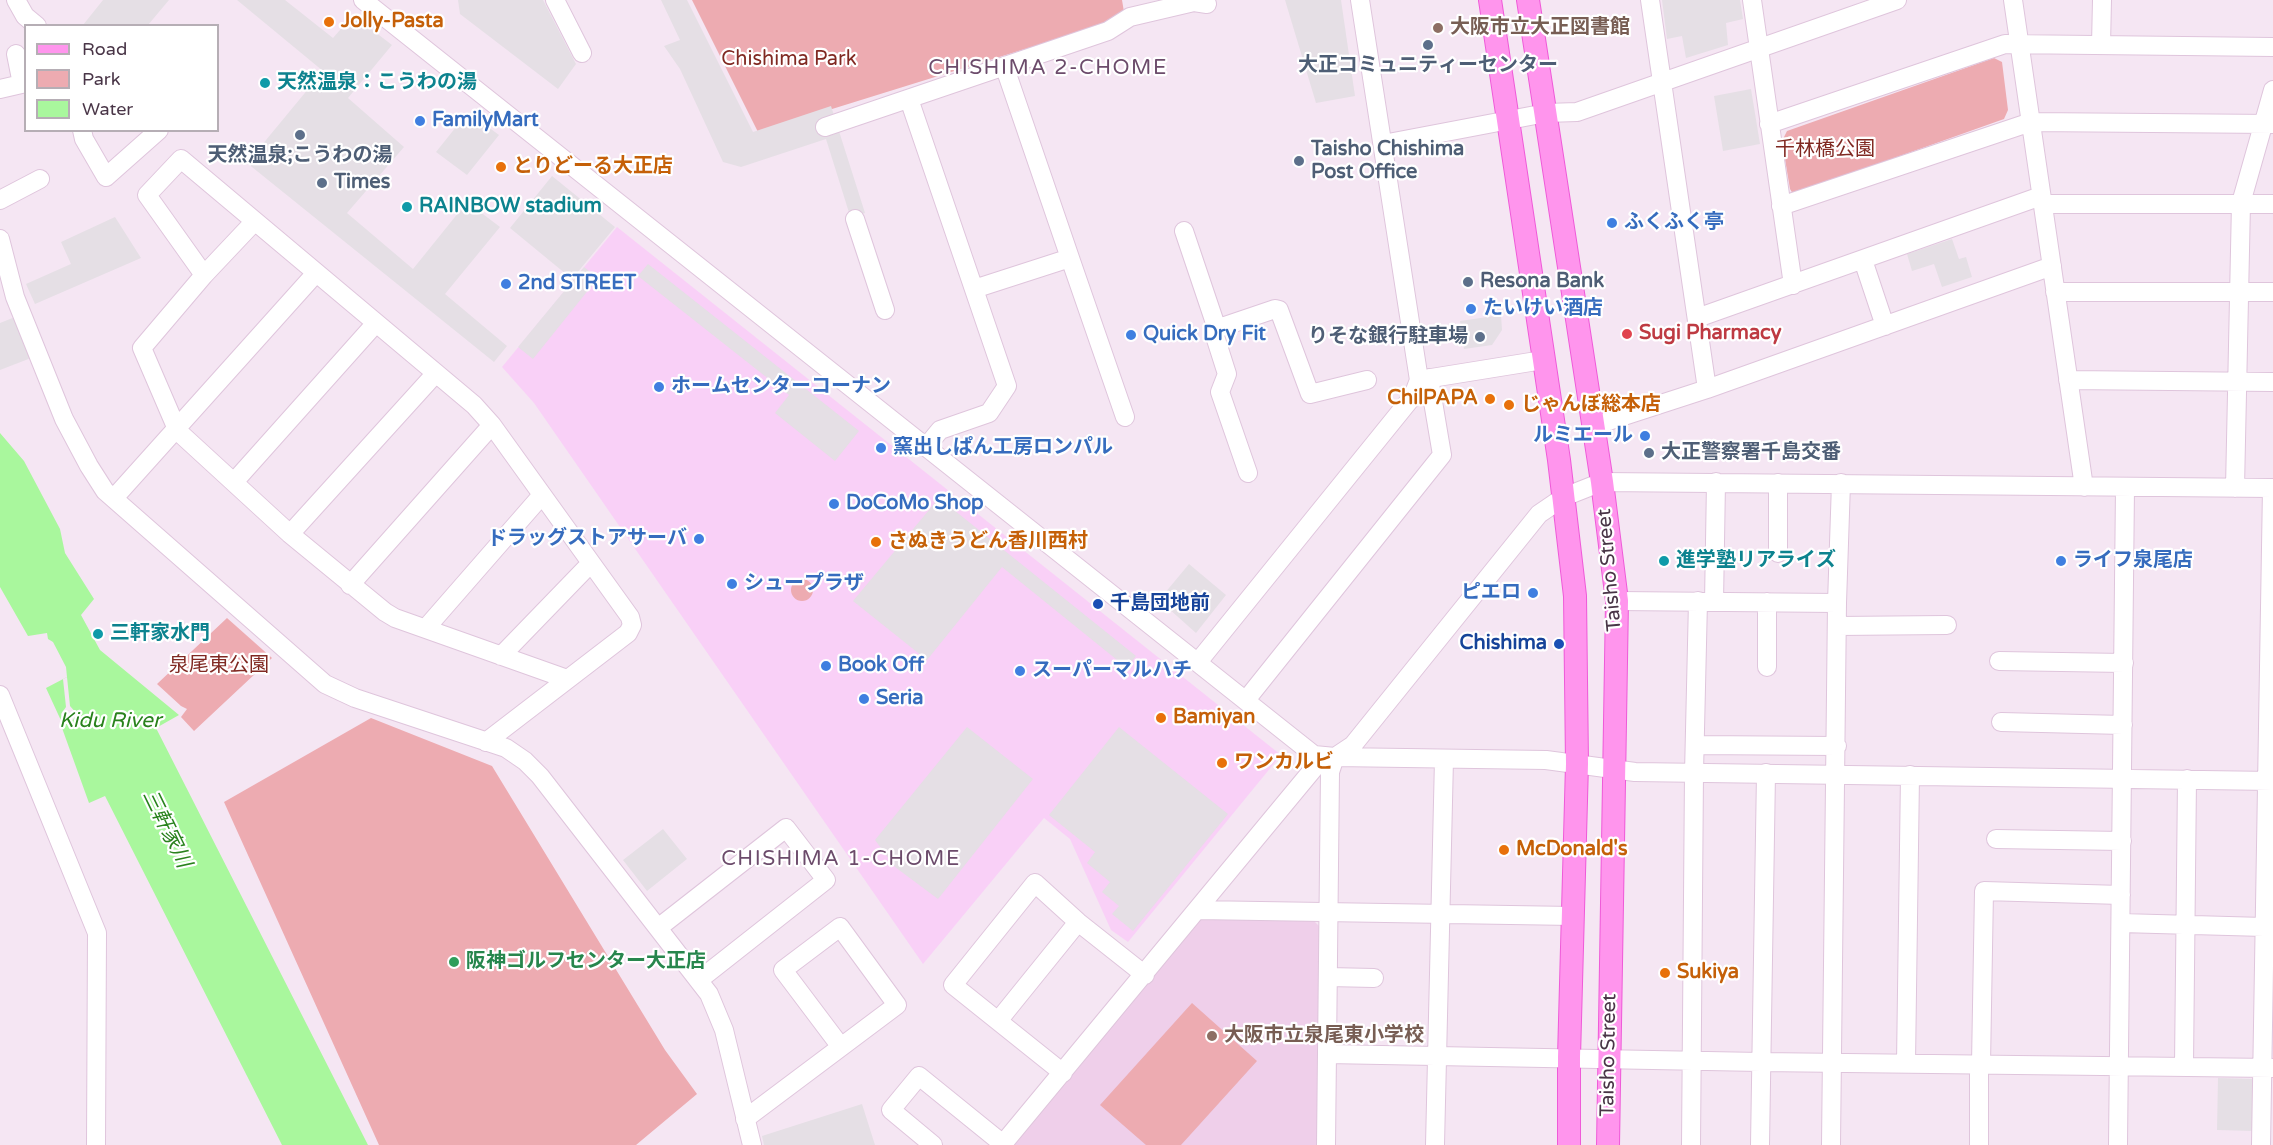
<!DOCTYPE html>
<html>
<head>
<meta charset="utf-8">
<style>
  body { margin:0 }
  #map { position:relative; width:2273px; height:1145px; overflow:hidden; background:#f5e6f3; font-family:"Varela Round",sans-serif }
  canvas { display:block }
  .legend { position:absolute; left:24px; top:24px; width:195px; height:108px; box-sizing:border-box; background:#fff; border:2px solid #b6aeb5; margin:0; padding:8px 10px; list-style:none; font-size:18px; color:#493547 }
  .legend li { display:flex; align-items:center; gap:12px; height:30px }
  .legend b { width:30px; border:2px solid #b6aeb5 }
</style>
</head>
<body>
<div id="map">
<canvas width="2273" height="1145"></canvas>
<ul class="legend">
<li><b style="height:8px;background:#ff95ed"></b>Road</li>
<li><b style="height:16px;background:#edabb1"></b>Park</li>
<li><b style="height:16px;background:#a9f79d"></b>Water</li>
</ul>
</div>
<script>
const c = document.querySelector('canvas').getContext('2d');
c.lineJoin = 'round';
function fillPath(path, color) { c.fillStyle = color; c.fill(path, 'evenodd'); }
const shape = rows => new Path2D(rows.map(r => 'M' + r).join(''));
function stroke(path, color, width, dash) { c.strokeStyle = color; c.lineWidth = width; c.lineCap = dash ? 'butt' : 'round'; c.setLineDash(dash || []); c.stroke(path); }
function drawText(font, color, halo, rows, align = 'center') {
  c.font = font + ' "Varela Round","Noto Sans JP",sans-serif'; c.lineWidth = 4.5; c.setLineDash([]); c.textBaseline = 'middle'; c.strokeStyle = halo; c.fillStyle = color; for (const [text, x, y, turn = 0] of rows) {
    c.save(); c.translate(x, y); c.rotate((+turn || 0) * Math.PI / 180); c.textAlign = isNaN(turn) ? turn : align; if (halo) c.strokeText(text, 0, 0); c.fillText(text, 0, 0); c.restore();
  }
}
fillPath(shape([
  [617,227,1281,755,1128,942,1111,930,1070,839,1044,818,923,964,534,403,502,367]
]), '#f9d0f7');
fillPath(shape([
  [1201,919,1314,921,1321,928,1319,1145,1012,1145]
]), '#efcfea');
fillPath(shape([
  [692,0,1122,0,1125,18,758,132],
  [1994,58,2002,62,2008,110,2004,119,1793,194,1790,189,1782,141,1787,131],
  '791 590a11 11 0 1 1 22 0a11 11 0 1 1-22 0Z',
  [227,618,272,658,194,731,181,717,187,709,181,706,157,684],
  [371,718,492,766,665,1050,697,1094,636,1145,379,1145,224,802],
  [1192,1003,1257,1061,1181,1145,1146,1145,1100,1105]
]), '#edabb1');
fillPath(shape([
  [103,0,169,0,148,25,83,25],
  [237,0,285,0,333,38,353,15,392,45,348,98,404,147,347,213,413,269,467,202,500,227,445,294,507,346,494,362,247,163,323,71],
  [458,0,543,0,576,64,558,89,460,14],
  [661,0,687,0,753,132,831,106,865,213,851,219,826,139,741,167,723,162,680,69,664,46,680,40],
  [1285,0,1341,0,1355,96,1316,103],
  [1662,0,1740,0,1743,19,1726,23,1728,45,1686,58,1682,36,1667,39],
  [1751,89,1760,144,1723,151,1714,96],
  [468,112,499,135,467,175,436,152],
  [552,176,615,227,572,279,510,228],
  [115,217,141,258,35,304,26,284,71,264,61,242],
  [1952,239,1959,259,1966,257,1972,277,1942,287,1934,264,1912,271,1907,254],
  [648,264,859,431,835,461,775,413,789,395,638,276],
  [584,267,598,278,533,359,518,347],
  [1501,315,1502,330,1492,345,1464,349,1460,321],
  [15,317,31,358,0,370,0,323],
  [939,498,1136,656,1127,668,1002,567,927,660,853,601],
  [1189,564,1226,595,1196,633,1159,600],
  [967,727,1033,779,938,899,895,867,875,840],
  [1119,727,1228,814,1133,931,1112,914,1119,906,1102,892,1110,882,1087,863,1095,852,1049,815],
  [663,829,687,859,647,891,623,860],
  [2218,1078,2254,1079,2253,1131,2217,1130],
  [862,1104,875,1145,764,1145,762,1136]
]), '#e5dfe5');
fillPath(shape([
  [0,433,24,461,60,529,65,553,94,599,81,615,100,650,179,715,156,728,368,1145,282,1145,105,796,89,803,62,728,64,727,46,688,67,677,66,667,53,642,48,639,47,633,28,636,0,587]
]), '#a9f79d');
fillPath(shape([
  [67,677,70,706,77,714,73,720,69,722,62,718,61,714,66,707,63,679]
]), '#f5e6f3');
const minor = shape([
  [16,0,25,16,37,26],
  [363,0,1314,755,1335,757,1546,760,1635,772,2273,781],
  [555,0,582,53],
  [1650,0,1707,389],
  [1752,0,1793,285],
  [2013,0,2084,487],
  [2101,45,2102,0],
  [16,54,22,84],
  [1005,68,1070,258],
  [0,89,26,83],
  [909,99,1007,386,989,413,940,430,926,447],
  [1769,124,2005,44,2273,47],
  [825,127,1108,31,1130,17,1194,2,1207,4],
  [82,130,84,139,106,177,159,130],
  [1383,144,1546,113,1577,112,1897,0],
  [0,200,40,179],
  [2043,204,2273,204],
  [1781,206,2031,122,2273,124],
  [855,219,885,310],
  [255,221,204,275,142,348,176,427,182,435,290,534,385,612,395,618,567,679],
  [1184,231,1217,329],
  [0,239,15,297,64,419,89,466,105,491,325,684,355,698,506,748,525,761,540,776,709,994,724,1030,752,1145],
  [1863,260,1885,326],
  [204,275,147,195,181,159,474,405,492,425,630,617,632,625,628,633,486,742],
  [974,289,1070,258,1125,417],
  [2055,292,2273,292],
  [1697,318,2041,196],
  [1419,380,1543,360],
  [2068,380,2273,382],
  [1593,426,1707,389,2052,266],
  [1248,473,1220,392,1227,374,1213,330,1275,309,1279,310,1310,394,1367,380],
  [234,482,376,323],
  [2235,488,2241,203,2273,90],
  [114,498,316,273],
  [290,534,436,373],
  [1778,553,1778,483],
  [350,585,492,425],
  [1617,601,1837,603],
  [1714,602,1716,482],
  [1837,626,1947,625],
  [426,628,542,495],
  [501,656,591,563],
  [1999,661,2124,663],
  [1198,662,1413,396,1419,380,1360,0],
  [1767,667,1767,602],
  [0,695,97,933,96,1145],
  [1246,700,1442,455,1429,378],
  [2001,722,2123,725],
  [1695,745,1837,746],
  [1996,839,2122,841],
  [1198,910,1573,916],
  [2121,923,2264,927],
  [658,928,786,828,826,880,699,980],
  [1328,977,1374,978],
  [998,1021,1078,922],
  [1327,1054,1761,1062,2273,1068],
  [1906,1063,1910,775],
  [1981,1064,1984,891,2121,895],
  [2184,1065,2187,779],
  [1063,1073,953,985,1035,883,1078,922,1145,975],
  [745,1119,897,1005,840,927,783,970,841,1047],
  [933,1145,891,1110,919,1076,1003,1144],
  [1002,1145,1315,767,1335,757,1353,745,1539,514,1564,497,1602,482,2273,488],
  [1326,1145,1330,772,1335,757],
  [1435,1145,1444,759],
  [1691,1145,1694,773,1698,601],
  [1760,1145,1766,773],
  [1831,1145,1837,603,1841,483],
  [1979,1145,1979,1064],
  [2118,1145,2125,488],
  [2261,1145,2272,488]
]);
const major = shape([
  [1490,0,1559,460,1575,596,1577,764,1569,1057,1569,1145],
  [1528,0,1602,482,1617,601,1608,1145]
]);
stroke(minor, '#dfc5dc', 20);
stroke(major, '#ef5ad8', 24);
stroke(minor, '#fff', 18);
stroke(major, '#ff95ed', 22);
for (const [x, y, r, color] of [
  [329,22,6,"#e8710a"],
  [1438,28,6,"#8d6e63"],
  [1428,45,6,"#5c6f8a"],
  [265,83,6,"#0f9aa8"],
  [420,121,6,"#3f7fe0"],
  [300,135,6,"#5c6f8a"],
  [1299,161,6,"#5c6f8a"],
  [501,167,6,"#e8710a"],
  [322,183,6,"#5c6f8a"],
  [407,207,6,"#0f9aa8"],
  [1612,223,6,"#3f7fe0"],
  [1468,282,6,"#5c6f8a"],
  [506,284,6,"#3f7fe0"],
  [1471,309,6,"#3f7fe0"],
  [1627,334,6,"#e0444e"],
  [1131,335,6,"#3f7fe0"],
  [1480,337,6,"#5c6f8a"],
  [659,387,6,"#3f7fe0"],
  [1490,399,6,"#e8710a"],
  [1509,405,6,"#e8710a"],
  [1645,436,6,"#3f7fe0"],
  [881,448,6,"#3f7fe0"],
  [1649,453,6,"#5c6f8a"],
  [834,504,6,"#3f7fe0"],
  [699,539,6,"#3f7fe0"],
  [876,542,6,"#e8710a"],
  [1664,561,6,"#0f9aa8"],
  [2061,561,6,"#3f7fe0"],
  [732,584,6,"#3f7fe0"],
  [1533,593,6,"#3f7fe0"],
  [1098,604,6,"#1a4fb4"],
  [98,634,6,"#0f9aa8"],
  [1559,644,6,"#1a4fb4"],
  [826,666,6,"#3f7fe0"],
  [1020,671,6,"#3f7fe0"],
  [864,699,6,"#3f7fe0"],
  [1161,718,6,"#e8710a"],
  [1222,763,6,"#e8710a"],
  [1504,850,6,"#e8710a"],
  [454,962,6,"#2e9e5b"],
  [1665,973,6,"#e8710a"],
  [1212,1036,6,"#8d6e63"]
]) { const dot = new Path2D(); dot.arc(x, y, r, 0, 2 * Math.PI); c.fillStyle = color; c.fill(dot); stroke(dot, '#fff', 2); }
drawText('bold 20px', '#c56008', '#fff', [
  ["Jolly-Pasta",341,22],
  ["とりどーる大正店",513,167],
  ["ChilPAPA",1478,399,"right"],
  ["じゃんぼ総本店",1521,405],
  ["さぬきうどん香川西村",888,542],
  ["Bamiyan",1173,718],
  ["ワンカルビ",1234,763],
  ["McDonald's",1516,850],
  ["Sukiya",1677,973]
], 'left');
drawText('bold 20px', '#785e54', '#fff', [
  ["大阪市立大正図書館",1450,28],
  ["大阪市立泉尾東小学校",1224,1036]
], 'left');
drawText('20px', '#802922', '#fff', [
  ["Chishima Park",789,60],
  ["千林橋公園",1825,150],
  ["泉尾東公園",219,666]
]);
drawText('bold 20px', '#4e5e75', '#fff', [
  ["大正コミュニティーセンター",1428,66,"center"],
  ["Taisho Chishima",1311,150],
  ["Post Office",1311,173],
  ["天然温泉;こうわの湯",300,156,"center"],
  ["Times",334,183],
  ["Resona Bank",1480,282],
  ["りそな銀行駐車場",1468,337,"right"],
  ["大正警察署千島交番",1661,453]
], 'left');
drawText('bold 20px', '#0d838f', '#fff', [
  ["天然温泉：こうわの湯",277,83],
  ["RAINBOW stadium",419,207],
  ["進学塾リアライズ",1676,561],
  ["三軒家水門",110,634]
], 'left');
drawText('bold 20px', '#366cbe', '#fff', [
  ["FamilyMart",432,121],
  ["ふくふく亭",1624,223],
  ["2nd STREET",518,284],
  ["たいけい酒店",1483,309],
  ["Quick Dry Fit",1143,335],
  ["ホームセンターコーナン",671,387],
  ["ルミエール",1633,436,"right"],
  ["窯出しぱん工房ロンパル",893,448],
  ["DoCoMo Shop",846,504],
  ["ドラッグストアサーバ",687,539,"right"],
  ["ライフ泉尾店",2073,561],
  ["シュープラザ",744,584],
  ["ピエロ",1521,593,"right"],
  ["Book Off",838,666],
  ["スーパーマルハチ",1032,671],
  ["Seria",876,699]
], 'left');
drawText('bold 20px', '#be3a42', '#fff', [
  ["Sugi Pharmacy",1639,334]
], 'left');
drawText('20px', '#493547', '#fff', [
  ["Taisho Street",1610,570,-95],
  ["Taisho Street",1609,1055,-89]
]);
drawText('bold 20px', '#164399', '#fff', [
  ["千島団地前",1110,604],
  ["Chishima",1547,644,"right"]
], 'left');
drawText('bold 20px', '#27864d', '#fff', [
  ["阪神ゴルフセンター大正店",466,962]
], 'left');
c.letterSpacing = '1.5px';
drawText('21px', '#6c4b6b', '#fff', [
  ["CHISHIMA 2-CHOME",1048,68],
  ["CHISHIMA 1-CHOME",841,859]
]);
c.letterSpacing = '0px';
drawText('italic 21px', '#29821d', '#fff', [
  ["Kidu River",110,721],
  ["三軒家川",166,829,64]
]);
</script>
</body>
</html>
